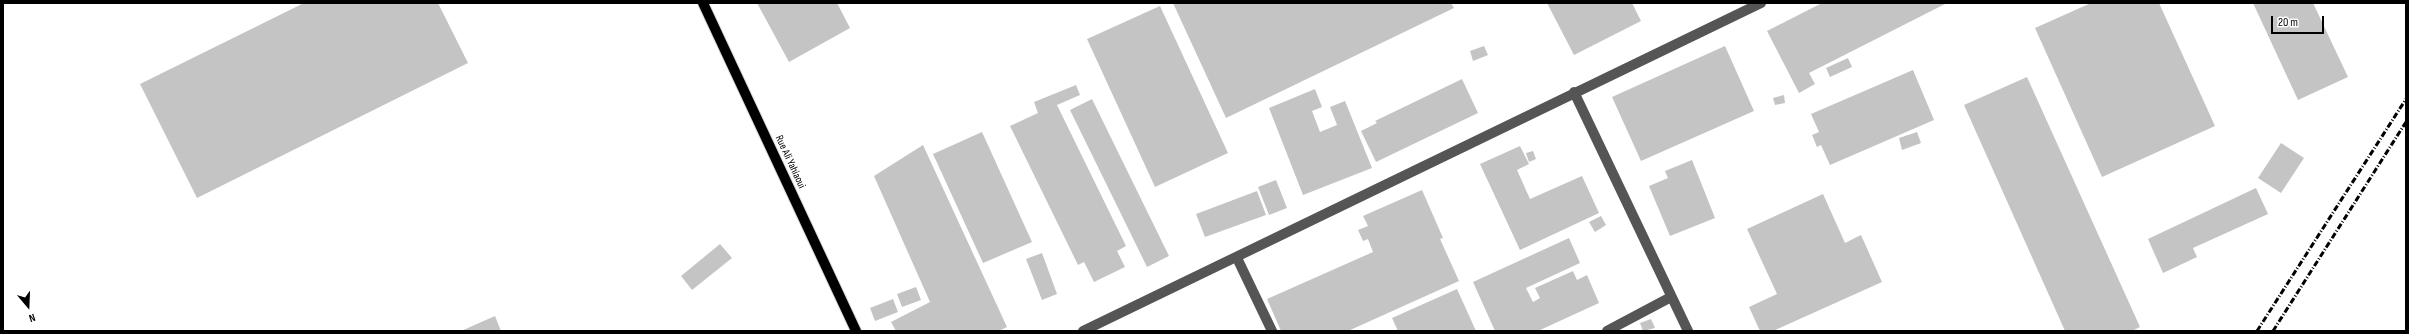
<!DOCTYPE html>
<html>
<head>
<meta charset="utf-8">
<style>
  body { margin:0 }
  #map { position:relative; width:2409px; height:334px; overflow:hidden; background:#fff; font-family:"Sofia Sans Condensed",sans-serif }
  canvas { display:block }
  .frame { position:absolute; inset:0; border:4px solid #000; pointer-events:none }
  .north { position:absolute; left:8px; top:286px; width:40px; height:40px; -webkit-text-stroke:3px #fff; paint-order:stroke; rotate:161deg; font-size:11px; font-weight:700; line-height:16px; text-align:center; color:#000 }
  .north::after { content:''; display:block; margin:auto; width:14px; height:18px; background:#000; clip-path:polygon(50% 0,100% 100%,50% 72%,0 100%) }
  .scale { position:absolute; left:2271px; top:16px; width:53px; height:18px; box-sizing:border-box; border:2px solid #000; border-top:0; padding-left:5px; font-size:12px; line-height:14px; white-space:nowrap; color:#000; -webkit-text-stroke:3px #fff; paint-order:stroke }
</style>
</head>
<body>
<div id="map">
<canvas width="2409" height="334"></canvas>
<div class="frame"></div>
<div class="north">N</div>
<div class="scale">20 m</div>
</div>
<script>
const c = document.querySelector('canvas').getContext('2d');
c.lineJoin = 'round';
function fillPath(path, color) { c.fillStyle = color; c.fill(path, 'evenodd'); }
const shape = rows => new Path2D(rows.map(r => 'M' + r).join(''));
function stroke(path, color, width, dash) { c.strokeStyle = color; c.lineWidth = width; c.lineCap = dash ? 'butt' : 'round'; c.setLineDash(dash || []); c.stroke(path); }
function drawText(font, color, halo, rows, align = 'center') {
  c.font = font + ' "Sofia Sans Condensed",sans-serif'; c.lineWidth = 3; c.setLineDash([]); c.textBaseline = 'middle'; c.strokeStyle = halo; c.fillStyle = color; for (const [text, x, y, turn = 0] of rows) {
    c.save(); c.translate(x, y); c.rotate((+turn || 0) * Math.PI / 180); c.textAlign = isNaN(turn) ? turn : align; if (halo) c.strokeText(text, 0, 0); c.fillText(text, 0, 0); c.restore();
  }
}
fillPath(shape([
  [304,3,438,3,468,63,197,198,140,84],
  [757,3,837,3,850,28,789,62],
  [1173,3,1451,3,1454,8,1226,118],
  [1547,3,1632,3,1641,21,1574,55],
  [1822,3,1947,3,1809,73,1815,84,1799,93,1767,31],
  [2091,3,2159,3,2215,126,2102,177,2035,28],
  [2253,3,2313,3,2348,77,2298,100],
  [1160,6,1228,153,1155,187,1087,39],
  [1484,46,1488,55,1473,61,1470,51],
  [1725,46,1754,111,1641,161,1612,97],
  [1848,58,1852,67,1830,77,1826,68],
  [1913,70,1934,120,1830,165,1821,145,1817,147,1812,135,1819,132,1811,114],
  [2027,77,2140,327,2132,331,2065,331,1964,105],
  [1462,79,1478,113,1376,162,1361,131,1377,123,1375,121],
  [1076,85,1080,95,1057,105,1126,246,1117,251,1125,267,1094,282,1084,262,1078,265,1010,126,1038,113,1034,102],
  [1315,89,1322,107,1312,111,1320,132,1337,125,1330,107,1345,101,1372,168,1303,195,1269,108],
  [1784,95,1785,103,1775,105,1773,98],
  [1092,99,1169,256,1147,267,1070,110],
  [982,132,1032,242,983,263,933,154],
  [1917,132,1921,143,1902,150,1899,138],
  [2281,143,2304,158,2281,193,2258,178],
  [923,145,1007,327,999,331,896,331,891,322,930,302,874,176],
  [1520,146,1529,164,1517,170,1530,199,1582,176,1599,213,1520,250,1480,164],
  [1533,151,1536,159,1529,162,1526,153],
  [1692,160,1715,218,1670,236,1649,186,1668,178,1665,171],
  [1276,180,1287,208,1269,215,1258,187],
  [2256,188,2268,214,2193,248,2197,257,2163,273,2148,239],
  [1422,190,1443,238,1440,239,1459,281,1348,331,1281,331,1267,299,1373,252,1368,239,1363,241,1358,230,1368,226,1363,216],
  [1257,191,1266,215,1205,237,1196,214],
  [1823,194,1845,243,1861,235,1882,282,1773,331,1760,331,1749,307,1777,294,1747,229],
  [1601,216,1606,225,1595,232,1589,222],
  [1569,238,1580,263,1526,288,1533,302,1540,298,1535,288,1573,271,1577,280,1587,275,1599,303,1538,331,1495,331,1473,282],
  [720,244,732,258,692,290,681,276],
  [1042,253,1057,294,1042,300,1026,259],
  [916,287,921,300,902,307,897,294],
  [1457,289,1476,331,1398,331,1392,318],
  [893,299,898,312,875,321,870,308],
  [495,316,501,331,461,331],
  [1651,319,1655,328,1643,331,1640,323]
]), '#c4c4c4');
const major = shape([
  [703,3,856,331]
]);
stroke(major, '#dbdbdb', 12);
stroke(shape([
  [1574,92,1688,331],
  [1237,258,1272,331],
  [1083,331,1761,3],
  [1607,331,1671,297]
]), '#555', 10);
stroke(major, '#000', 10);
stroke(shape([
  [2257,331,2406,99],
  [2273,331,2406,122]
]), '#000', 3, [6, 2, 1, 2]);
drawText('11px', '#000', '#fff', [
  ["Rue Ali Yahiaoui",790,162,65]
]);
</script>
</body>
</html>
